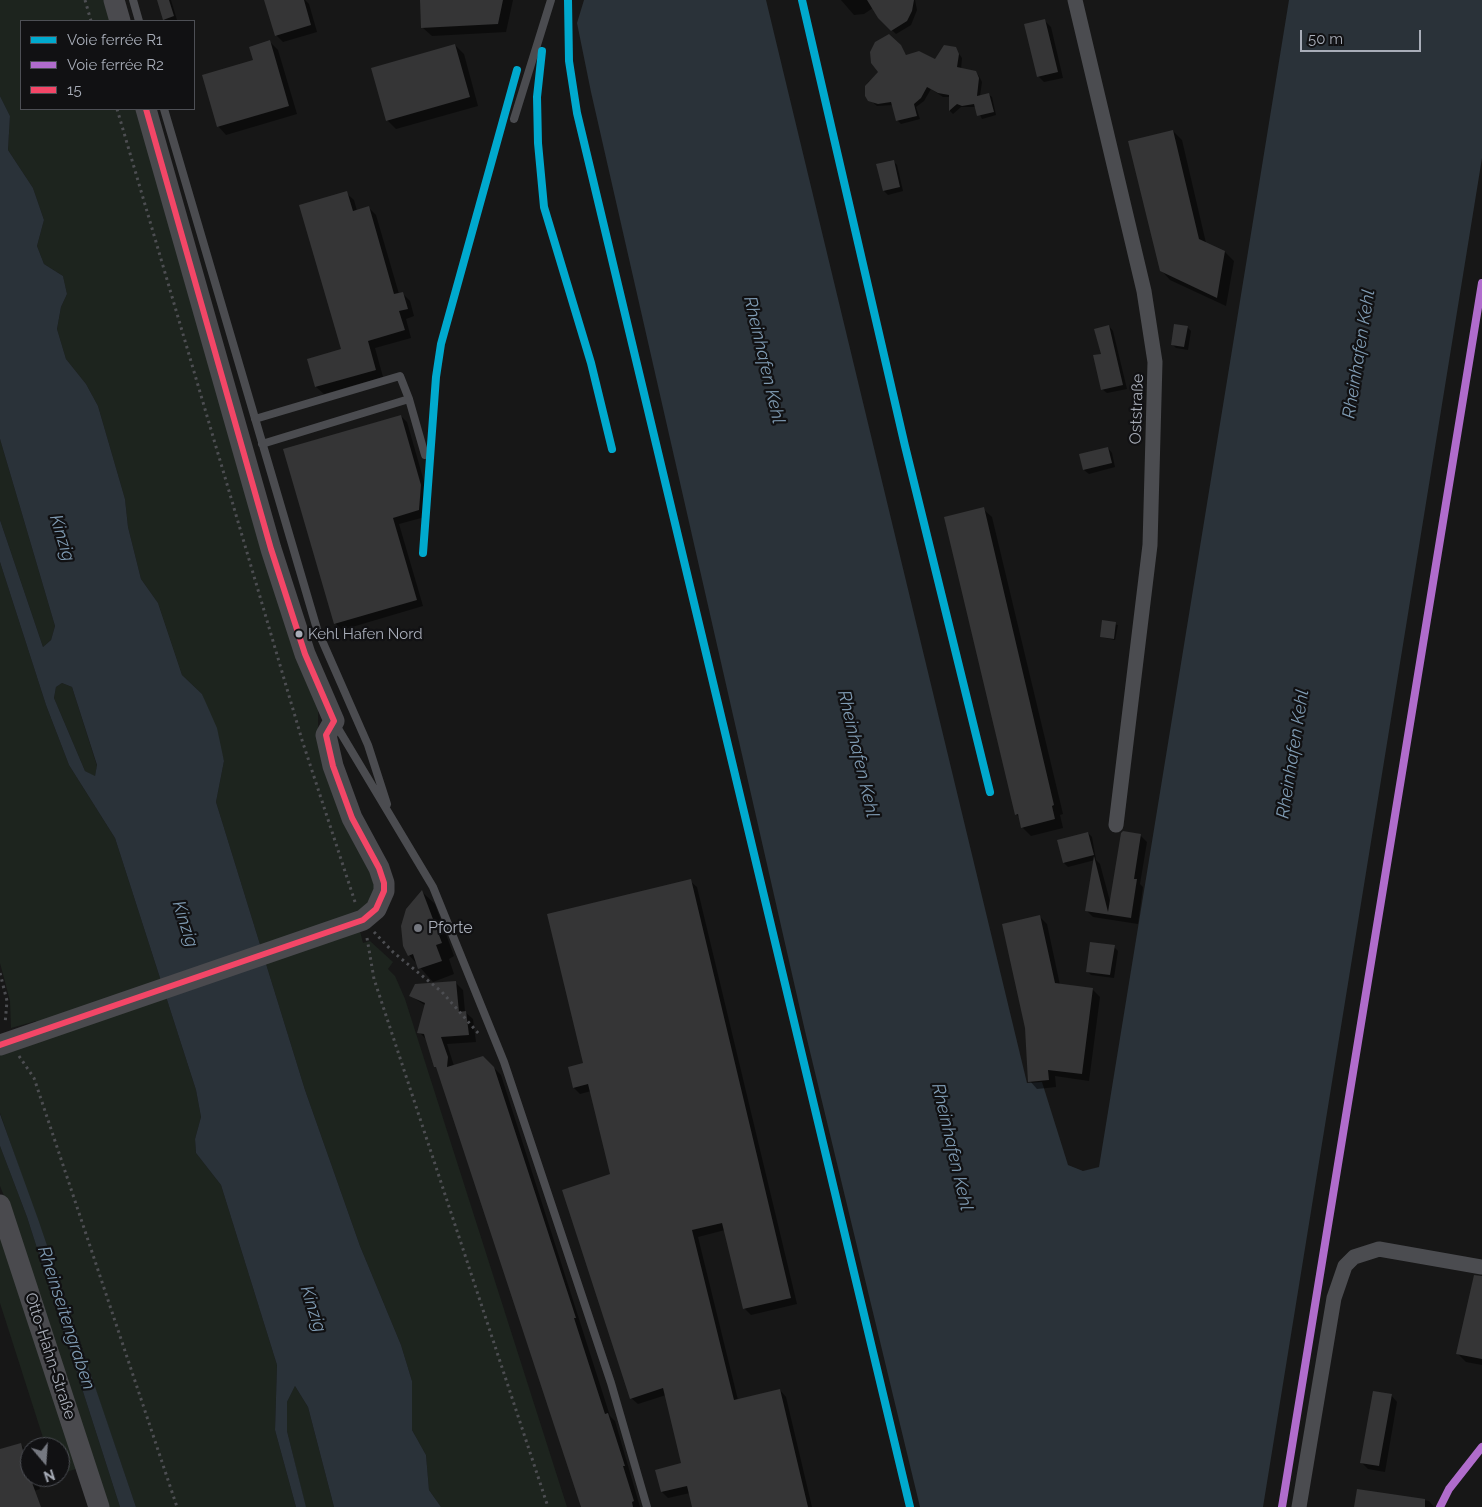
<!DOCTYPE html>
<html>
<head>
<meta charset="utf-8">
<style>
  body { margin:0 }
  #map { position:relative; width:1482px; height:1507px; overflow:hidden; background:#171717; font-family:Raleway,sans-serif }
  canvas { display:block }
  .legend { position:absolute; left:20px; top:20px; width:175px; height:90px; box-sizing:border-box; background:#111113; border:1px solid #4d4f55; margin:0; padding:6px 9px; list-style:none; font-size:15px; color:#a8adb8 }
  .legend li { display:flex; align-items:center; gap:10px; height:25px }
  .legend b { width:25px; border:1px solid #4d4f55 }
  .north { position:absolute; left:20px; top:1437px; width:50px; height:50px; box-sizing:border-box; background:#111113; border:1px solid #4d4f55; border-radius:50%; rotate:162deg; font-size:14px; font-weight:700; line-height:20px; text-align:center; color:#a8adb8 }
  .north::after { content:''; display:block; margin:auto; width:18px; height:22px; background:#757880; clip-path:polygon(50% 0,100% 100%,50% 72%,0 100%) }
  .scale { position:absolute; left:1300px; top:30px; width:121px; height:22px; box-sizing:border-box; border:2px solid #a8adb8; border-top:0; padding-left:6px; font-size:15px; line-height:18px; white-space:nowrap; color:#a8adb8; -webkit-text-stroke:4px #111113; paint-order:stroke }
</style>
</head>
<body>
<div id="map">
<canvas width="1482" height="1507"></canvas>
<ul class="legend">
<li><b style="height:6px;background:#00a9ce"></b>Voie ferrée R1</li>
<li><b style="height:6px;background:#b06ccc"></b>Voie ferrée R2</li>
<li><b style="height:6px;background:#f34667"></b>15</li>
</ul>
<div class="north">N</div>
<div class="scale">50 m</div>
</div>
<script>
const c = document.querySelector('canvas').getContext('2d');
c.lineJoin = 'round';
function fillPath(path, color) { c.fillStyle = color; c.fill(path, 'evenodd'); }
const shape = rows => new Path2D(rows.map(r => 'M' + r).join(''));
function stroke(path, color, width, dash) { c.strokeStyle = color; c.lineWidth = width; c.lineCap = dash ? 'butt' : 'round'; c.setLineDash(dash || []); c.stroke(path); }
function drawText(font, color, halo, rows, align = 'center') {
  c.font = font + ' Raleway,sans-serif'; c.lineWidth = 4.5; c.setLineDash([]); c.textBaseline = 'middle'; c.strokeStyle = halo; c.fillStyle = color; for (const [text, x, y, turn = 0] of rows) {
    c.save(); c.translate(x, y); c.rotate((+turn || 0) * Math.PI / 180); c.textAlign = isNaN(turn) ? turn : align; if (halo) c.strokeText(text, 0, 0); c.fillText(text, 0, 0); c.restore();
  }
}
fillPath(shape([
  [0,0,106,0,112,21,21,21,21,109,137,109,318,704,318,738,372,868,376,890,360,931,363,943,370,941,393,962,388,969,395,976,405,999,567,1507,441,1507,429,1490,426,1455,412,1430,412,1381,401,1345,360,1246,305,1090,216,802,224,761,202,694,182,675,158,603,141,579,128,527,125,499,98,406,86,384,66,359,57,329,61,307,67,294,63,276,44,264,37,246,44,220,33,188,8,150,10,116,0,96],
  [0,439,55,626,51,640,43,647,0,520],
  [0,562,46,705,69,765,115,838,196,1090,201,1117,195,1139,196,1153,221,1185,277,1365,275,1430,296,1507,136,1507,0,1113,0,1054,42,1039,36,1021,11,1028,10,1001,0,963],
  [62,683,72,687,97,766,95,777,85,771,54,698,56,687],
  [0,1146,27,1217,120,1507,108,1507,8,1206,0,1186],
  [0,1232,79,1468,60,1474,60,1447,46,1447,0,1303],
  [295,1386,308,1407,334,1507,306,1507,305,1505,287,1431,287,1402]
]), '#1d241e');
fillPath(shape([
  [584,0,766,0,1027,1083,1042,1082,1068,1165,1083,1171,1099,1167,1289,0,1482,0,1482,158,1263,1507,920,1507,805,1031,591,92,577,23],
  [0,96,10,116,8,150,33,188,44,220,37,246,44,264,63,276,67,294,61,307,57,329,66,359,86,384,98,406,125,499,128,527,141,579,158,603,182,675,202,694,217,728,224,761,216,802,305,1090,360,1246,401,1345,412,1381,412,1430,426,1455,429,1490,441,1507,334,1507,308,1407,295,1386,287,1402,287,1431,306,1507,296,1507,275,1430,277,1365,221,1185,196,1153,195,1139,201,1117,196,1090,115,838,69,765,46,705,0,562,0,520,43,647,51,640,55,626,0,439],
  [62,683,72,687,97,765,95,776,85,771,54,698,56,687],
  [0,1114,38,1219,136,1507,120,1507,27,1217,0,1146]
]), '#2a3239');
fillPath(shape([
  [158,0,171,0,177,20,166,21,164,19],
  [266,0,305,0,309,4,317,32,283,42,276,35],
  [421,0,513,0,506,32,432,36,423,28],
  [841,0,915,0,917,10,911,25,896,34,879,18,873,8,864,14,854,15],
  [1044,20,1051,27,1063,78,1044,82,1038,76],
  [889,35,907,56,935,60,955,48,962,58,961,69,975,72,979,76,982,82,980,96,988,94,992,97,996,115,982,119,976,107,961,107,953,114,950,111,950,97,943,97,931,89,924,101,916,107,920,119,901,124,897,120,893,105,877,106,866,96,865,91,868,82,880,73],
  [270,42,278,50,297,114,226,135,218,126,255,61],
  [455,45,464,54,478,106,396,129,387,120],
  [1173,131,1182,140,1206,243,1225,252,1234,261,1226,306,1170,280,1161,270],
  [893,161,897,165,903,191,888,195,884,191,878,165],
  [346,193,354,200,357,211,368,207,376,215,399,294,402,293,410,301,414,316,406,319,411,338,375,348,383,377,324,394,316,387,309,359,343,349],
  [1109,326,1113,331,1127,389,1107,393,1102,389,1102,355],
  [1187,327,1191,331,1188,350,1176,348,1172,344],
  [401,416,407,422,427,492,425,517,399,524,423,606,342,630,335,623],
  [1108,448,1112,453,1115,467,1089,474,1084,470],
  [983,509,992,517,1063,814,1060,815,1063,828,1031,836,1022,827,1020,818,1016,814],
  [1103,622,1118,625,1115,640,1101,637],
  [1088,833,1092,837,1096,860,1100,864,1111,905,1140,835,1147,842,1140,884,1143,887,1138,924,1093,917,1087,911,1095,860,1068,867,1064,863],
  [690,881,697,887,797,1304,751,1315,744,1308,725,1230,698,1237,738,1400,780,1390,786,1397,812,1507,693,1507,690,1493,668,1498,662,1492,683,1464,666,1395,638,1404,631,1398,611,1175,591,1091,580,1094,574,1088,584,1064],
  [422,892,435,904,454,956,449,959,454,974,433,982,409,955],
  [1040,917,1047,924,1060,985,1092,989,1100,997,1089,1081,1055,1076,1056,1087,1037,1089,1030,1081],
  [1114,947,1118,951,1114,978,1091,975,1087,971],
  [456,983,463,990,465,1012,473,1019,476,1042,447,1044,454,1066,483,1057,501,1075,610,1416,615,1421,640,1507,582,1507,439,1070,426,1039,419,1032,426,1006,411,996],
  [1482,1284,1482,1365,1466,1362,1457,1353],
  [1391,1395,1397,1402,1385,1472,1368,1469,1362,1463],
  [20,1444,28,1452,30,1459,30,1477,36,1477,40,1489,0,1502,0,1451],
  [1358,1490,1429,1501,1434,1507,1355,1507]
]), '#0007');
fillPath(shape([
  [157,0,169,0,174,16,163,20],
  [264,0,304,0,311,25,275,36],
  [420,0,503,0,498,24,421,28],
  [867,0,914,0,912,11,907,21,891,31,878,18],
  [1045,19,1058,72,1037,77,1024,24],
  [889,34,901,45,906,55,919,51,935,59,944,45,956,47,959,54,957,67,976,71,979,78,977,96,989,93,994,112,977,116,974,104,962,106,957,104,949,111,949,95,938,93,927,87,921,98,914,104,917,116,896,121,891,102,878,104,868,101,865,96,865,86,878,72,871,63,870,52,875,42],
  [270,40,289,106,217,127,202,75,253,60,249,47],
  [455,44,470,97,386,121,371,68],
  [1173,130,1199,239,1225,251,1217,298,1160,271,1128,141],
  [894,160,900,187,883,191,876,164],
  [347,191,353,211,369,206,394,294,403,292,408,309,399,311,405,330,368,341,376,370,315,387,307,359,341,349,299,205],
  [1174,324,1188,326,1184,347,1171,345],
  [1109,325,1123,385,1101,390,1093,355,1101,354,1094,329],
  [401,415,421,485,419,510,393,518,417,600,334,624,283,449],
  [1108,447,1112,463,1083,470,1079,454],
  [984,507,1054,805,1052,806,1055,819,1021,828,1018,814,1015,815,944,517],
  [1102,620,1116,622,1114,639,1100,637],
  [1123,831,1141,834,1134,879,1137,879,1131,918,1085,911,1094,856,1108,912,1121,833],
  [1088,832,1094,855,1063,863,1057,840],
  [691,879,791,1298,743,1309,722,1223,692,1230,734,1400,780,1389,808,1507,692,1507,687,1486,661,1492,655,1470,681,1463,663,1388,630,1399,562,1190,610,1174,588,1084,573,1088,568,1067,583,1063,547,914],
  [422,890,442,943,436,945,442,961,418,969,413,954,408,956,403,946,401,926,406,909],
  [1040,915,1055,983,1093,988,1082,1074,1048,1070,1049,1080,1028,1082,1025,1028,1002,924],
  [1090,942,1115,945,1110,975,1086,972],
  [456,981,459,1012,466,1011,469,1035,441,1037,448,1057,447,1067,483,1056,494,1067,576,1318,574,1318,605,1414,608,1413,625,1466,623,1466,634,1501,632,1502,633,1507,581,1507,436,1067,434,1067,424,1034,417,1033,425,1003,409,996,415,984],
  [1474,1275,1482,1276,1482,1359,1456,1354],
  [1373,1391,1392,1394,1379,1466,1360,1463],
  [21,1443,30,1477,41,1507,0,1507,0,1449],
  [1357,1489,1425,1499,1425,1507,1354,1507]
]), '#353536');
stroke(shape([
  [85,0,91,21],
  [117,109,302,740,356,905],
  [374,932,393,952,442,992,479,1034],
  [367,938,374,979,548,1507],
  [0,973,7,1001,5,1024],
  [19,1056,34,1078,177,1507]
]), '#4d4e52', 3, [2.5, 4]);
stroke(shape([
  [133,0,139,21],
  [164,109,317,629,368,745,387,804],
  [514,119,551,0],
  [255,419,400,376,409,399,425,455],
  [262,444,409,399],
  [336,725,433,887,504,1062,611,1383,647,1507]
]), '#4b4c50', 8);
stroke(shape([
  [1075,0,1144,291,1155,362,1150,545,1116,825],
  [1299,1507,1334,1298,1345,1266,1354,1257,1379,1249,1482,1267]
]), '#4b4c50', 15);
stroke(shape([
  [114,0,120,21],
  [0,1045,363,920,376,909,384,891,384,883,379,868,352,818,333,766,326,735,334,721,305,654,271,549,146,109],
  [0,1205,99,1507]
]), '#4a4a4e', 21);
stroke(shape([
  [0,1045,363,920,376,909,384,891,384,883,379,868,352,818,333,766,326,735,334,721,305,654,271,549,146,109]
]), '#f34667', 6);
stroke(shape([
  [568,0,569,61,577,113,910,1507],
  [802,0,905,446,990,792],
  [542,51,537,97,538,143,544,207,591,363,612,449],
  [423,553,436,377,441,344,517,70]
]), '#00a9ce', 8);
stroke(shape([
  [1282,1507,1482,283],
  [1440,1507,1449,1489,1482,1447]
]), '#b06ccc', 8);
for (const [x, y, r, color] of [
  [299,634,4.5,"#a8adb8"],
  [418,928,5,"#757880"]
]) { const dot = new Path2D(); dot.arc(x, y, r, 0, 2 * Math.PI); c.fillStyle = color; c.fill(dot); stroke(dot, '#111113', 2); }
drawText('15px', '#a8adb8', '#111113', [
  ["Kehl Hafen Nord",308,634]
], 'left');
drawText('16px', '#a8adb8', '#111113', [
  ["Oststraße",1137,409,-88],
  ["Otto-Hahn-Straße",50,1356,72]
]);
drawText('16px', '#a8adb8', '#111113', [
  ["Pforte",428,928]
], 'left');
drawText('italic 18px', '#7f9bb3', '#111113', [
  ["Rheinhafen Kehl",1359,354,-81],
  ["Rheinhafen Kehl",764,360,77],
  ["Kinzig",62,538,73],
  ["Rheinhafen Kehl",858,754,77],
  ["Rheinhafen Kehl",1293,754,-81],
  ["Kinzig",185,924,72],
  ["Rheinhafen Kehl",952,1147,77],
  ["Kinzig",313,1309,72],
  ["Rheinseitengraben",66,1318,72]
]);
</script>
</body>
</html>
